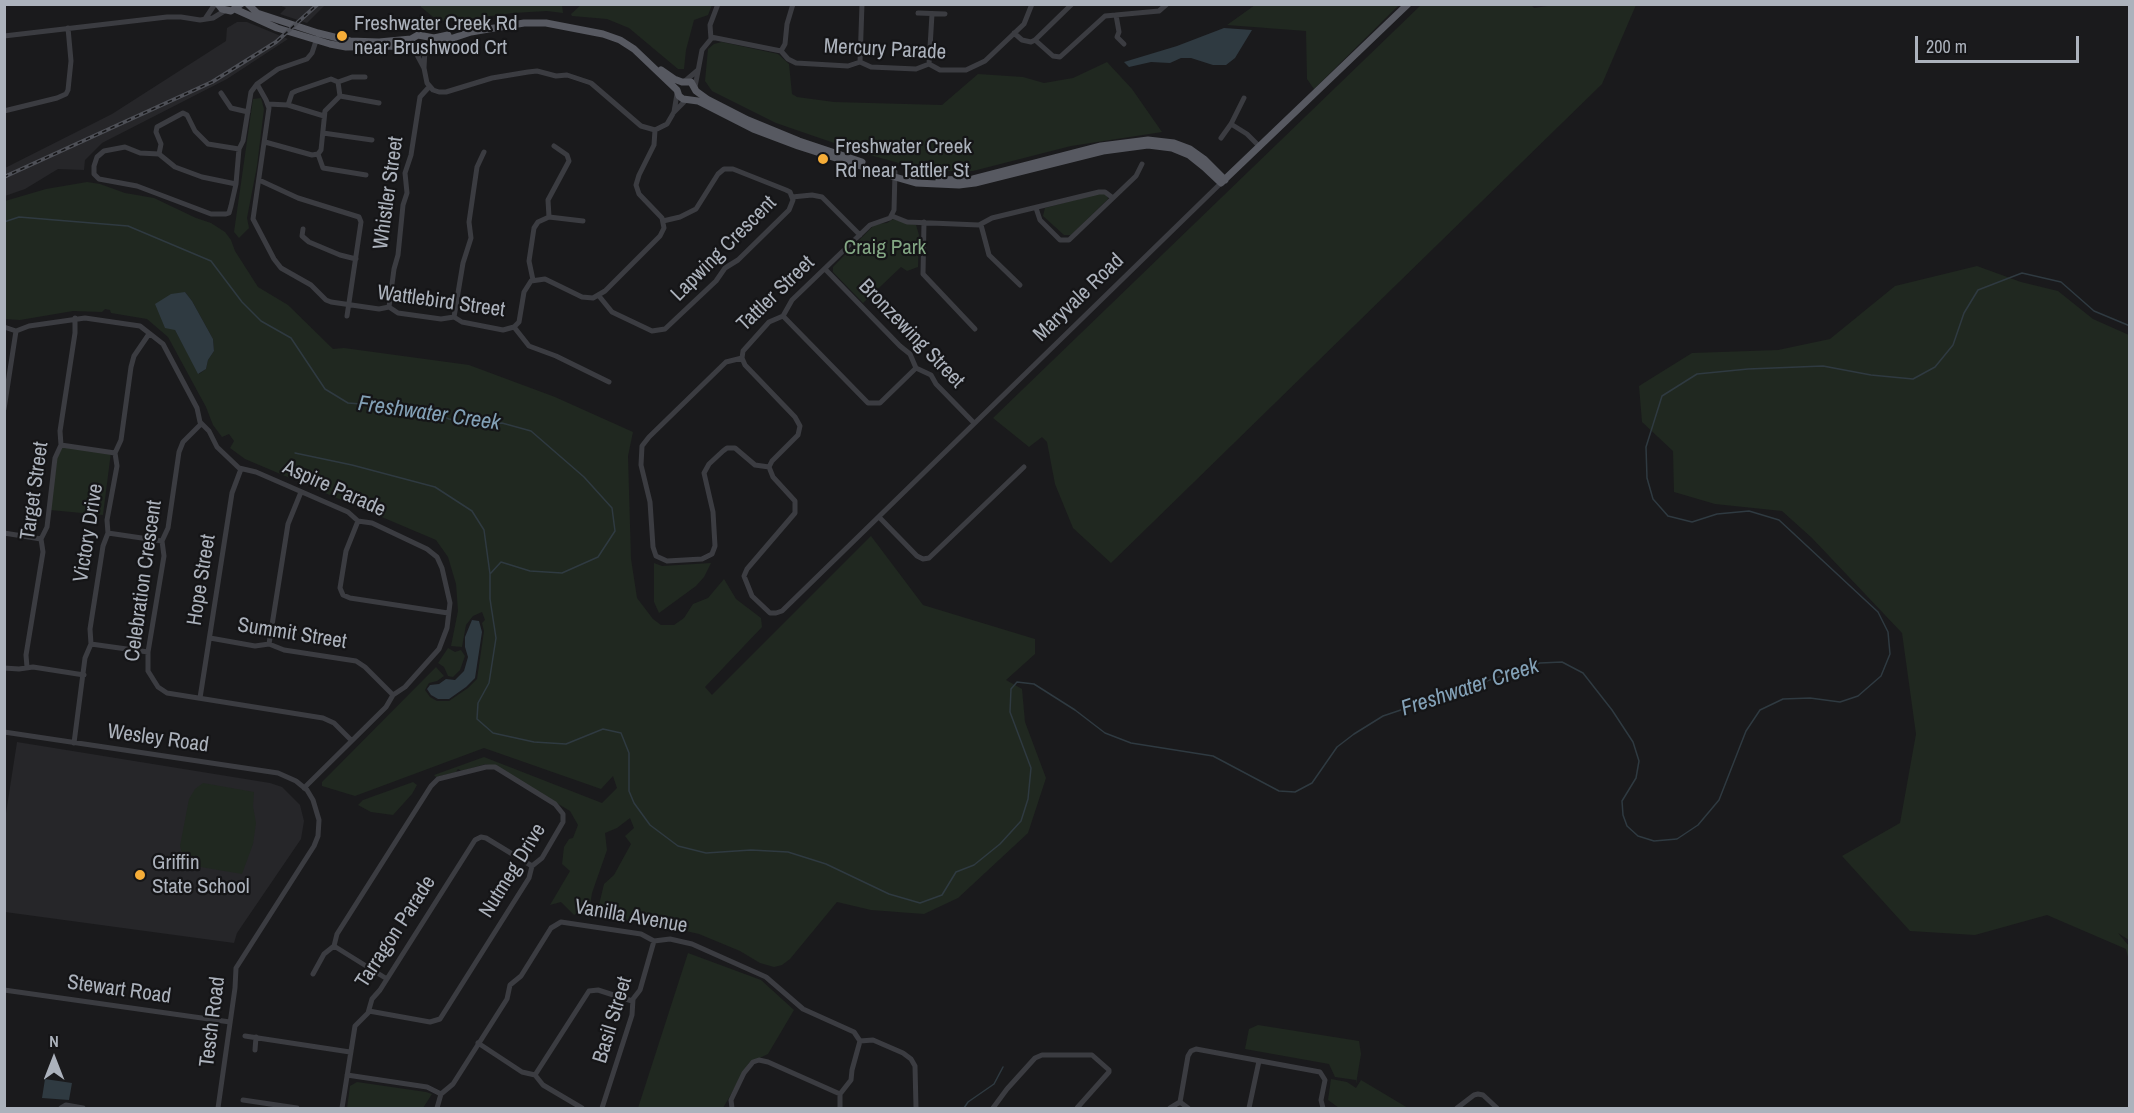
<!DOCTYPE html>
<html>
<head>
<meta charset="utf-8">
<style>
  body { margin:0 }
  #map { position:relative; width:2134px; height:1113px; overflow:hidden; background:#1a1a1c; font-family:"Archivo Narrow",sans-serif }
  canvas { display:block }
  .frame { position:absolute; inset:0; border:6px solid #acb2bc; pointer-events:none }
  .north { position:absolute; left:24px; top:1029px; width:60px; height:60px; -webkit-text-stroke:4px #151517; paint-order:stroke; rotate:0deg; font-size:16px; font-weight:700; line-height:24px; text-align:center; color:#acb2bc }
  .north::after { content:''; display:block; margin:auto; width:21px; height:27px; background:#acb2bc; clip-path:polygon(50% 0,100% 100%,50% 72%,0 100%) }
  .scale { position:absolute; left:1915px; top:36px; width:164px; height:27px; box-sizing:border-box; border:3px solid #acb2bc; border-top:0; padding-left:8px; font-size:18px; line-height:21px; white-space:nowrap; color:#acb2bc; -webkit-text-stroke:4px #151517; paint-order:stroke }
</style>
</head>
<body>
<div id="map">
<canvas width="2134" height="1113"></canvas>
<div class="frame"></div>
<div class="north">N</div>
<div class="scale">200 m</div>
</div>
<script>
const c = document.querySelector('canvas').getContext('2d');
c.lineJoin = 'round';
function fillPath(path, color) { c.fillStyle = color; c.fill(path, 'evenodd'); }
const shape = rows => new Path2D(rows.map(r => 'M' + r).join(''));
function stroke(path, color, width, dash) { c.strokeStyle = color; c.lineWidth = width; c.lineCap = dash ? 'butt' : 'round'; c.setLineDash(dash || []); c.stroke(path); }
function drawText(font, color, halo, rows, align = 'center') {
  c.font = font + ' "Archivo Narrow",sans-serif'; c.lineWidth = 4.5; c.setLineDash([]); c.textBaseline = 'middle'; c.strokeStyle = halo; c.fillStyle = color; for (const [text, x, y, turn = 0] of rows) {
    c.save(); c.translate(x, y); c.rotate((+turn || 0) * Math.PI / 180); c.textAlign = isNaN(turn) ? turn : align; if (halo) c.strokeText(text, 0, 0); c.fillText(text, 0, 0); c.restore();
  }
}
fillPath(shape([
  [279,5,325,5,307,23,280,14,286,8],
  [237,22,247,22,288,39,227,79,102,143,85,160,84,170,58,169,25,189,5,196,5,168,112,114,226,41,227,28],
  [17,742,270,783,282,787,300,805,304,821,301,839,237,933,234,943,5,912,4,826]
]), '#262629');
fillPath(shape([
  [582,4,712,4,712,5,708,15,694,20,686,50,684,69,678,69,629,28,607,19,572,16,571,14],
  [1530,4,1534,8,1561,4,1636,5,1602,84,1111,563,1073,528,1055,484,1047,442,1042,437,1029,447,993,418,1421,5],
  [421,5,562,5,563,13,547,11,513,13,460,20,438,21,421,7],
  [1255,5,1255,4,1399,5,1314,89,1307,79,1306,31,1227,25],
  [722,42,778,54,789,64,792,94,797,97,834,102,942,105,978,74,1023,77,1044,83,1073,78,1107,62,1132,89,1162,132,1071,146,973,171,928,171,866,154,776,123,712,91,705,81,708,49,714,44],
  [261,98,264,109,257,166,247,218,249,228,239,238,234,232,253,99],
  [87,182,100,184,125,193,154,198,196,218,211,223,225,232,231,240,235,251,258,287,288,305,333,349,344,348,469,365,555,397,633,432,628,456,631,559,637,598,653,619,661,625,674,625,684,618,693,604,708,598,724,579,736,599,761,618,762,627,705,687,712,695,871,536,923,605,1035,639,1035,654,1006,680,1022,689,1025,722,1046,778,1028,833,958,898,924,914,871,910,837,902,790,959,782,965,774,967,760,963,740,951,699,934,659,925,611,919,598,909,604,884,614,875,631,844,625,836,634,828,630,818,617,828,605,833,607,850,592,893,589,912,579,912,574,915,561,902,550,905,570,871,562,864,564,847,569,839,573,838,578,825,570,811,500,769,486,764,462,771,458,769,456,772,436,777,434,775,484,757,602,803,617,788,613,776,601,789,484,748,355,796,322,786,322,782,436,667,444,676,437,681,429,683,425,690,430,697,437,701,449,701,468,688,477,679,484,631,482,623,485,620,482,612,473,616,466,625,462,647,451,646,458,611,456,584,448,557,436,540,245,459,230,448,234,441,229,434,222,437,213,425,206,407,168,337,147,319,111,313,110,310,105,309,102,312,73,311,20,320,5,319,5,201,46,189],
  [185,292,192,301,213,339,214,351,208,360,206,369,199,374,175,330],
  [1101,193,1107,193,1108,199,1071,235,1064,235,1043,216,1045,208],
  [893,219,916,225,919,235,918,267,907,271,901,267,863,303,833,272,833,267,875,224,887,223],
  [1977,266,2021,282,2058,291,2093,319,2129,335,2129,940,2118,933,2129,946,2129,961,2126,949,2047,915,1975,935,1910,931,1842,856,1900,823,1916,734,1902,633,1812,538,1782,511,1715,504,1674,492,1673,451,1642,422,1639,386,1692,353,1778,350,1830,339,1895,286],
  [61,447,111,452,103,515,50,510,58,451],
  [654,563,662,566,711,563,704,577,696,586,659,613,654,602],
  [448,648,455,652,461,650,465,656,460,670,453,677,448,676,444,667,438,663],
  [413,782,417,785,412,794,393,815,371,812,358,805,363,800],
  [203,783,254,792,253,806,256,823,253,844,242,874,189,865,183,857,180,846,189,799,195,789],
  [688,953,761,980,794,1010,768,1054,749,1063,723,1108,638,1108],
  [1258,1025,1359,1041,1361,1054,1356,1084,1356,1080,1335,1077,1329,1064,1245,1049,1249,1029],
  [1331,1079,1347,1082,1356,1088,1361,1080,1408,1108,1339,1108,1328,1100],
  [357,1082,426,1092,432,1094,423,1108,347,1108,350,1086]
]), '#202820');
fillPath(shape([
  [1224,28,1252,30,1235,58,1226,65,1213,65,1191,58,1181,58,1170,63,1151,62,1129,67,1124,62,1177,46],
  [185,292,192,301,213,339,214,351,208,360,206,369,198,374,175,330,165,328,155,304,171,294],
  [472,620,479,621,482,632,475,678,466,687,449,699,438,699,431,695,427,689,430,685,439,684,446,679,455,680,464,671,468,657,465,647,465,637],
  [45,1079,72,1083,69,1100,42,1098]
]), '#2f3a41');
stroke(shape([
  [4,222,19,217,128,226,211,261,242,302,261,321,291,338,325,389,348,403,425,409,449,419,479,424,502,423,531,431,584,477,612,508,615,531,598,557,562,573,530,571,501,562,490,574],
  [295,453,352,465,435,487,472,511,484,530,490,574,490,599,496,638,489,683,478,703,477,719,493,733,534,742,566,744,603,729,621,733,629,753,629,791,634,803,650,825,678,846,706,853,751,850,788,852,826,864,889,894,920,903,942,895,956,872,974,865,1000,844,1021,821,1028,799,1031,768,1010,712,1011,689,1017,682,1034,684,1075,710,1105,733,1131,743,1213,756,1279,791,1295,792,1312,783,1337,747,1354,734,1383,716,1540,663,1562,662,1583,673,1612,710,1633,742,1639,761,1636,778,1622,801,1623,815,1627,826,1638,836,1654,841,1677,839,1698,825,1719,800,1746,731,1760,710,1783,699,1810,698,1840,702,1858,696,1881,676,1890,654,1888,632,1878,612,1779,520,1749,511,1717,514,1692,522,1668,516,1653,499,1647,478,1646,447,1662,396,1697,374,1748,369,1823,366,1871,375,1913,379,1935,367,1953,345,1964,313,1978,290,2022,273,2061,282,2094,311,2130,326],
  [964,1108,968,1102,994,1084,1003,1067]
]), '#2f3a41', 1.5);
stroke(shape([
  [918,13,945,14],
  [1116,15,1119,32,1117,37,1124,44],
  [205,19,215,4],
  [1014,33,1022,40,1031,42,1035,40,1072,4],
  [4,36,167,17,181,17,200,20,213,18,226,10],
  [711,37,781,51,788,59,796,63,848,66,860,62,871,67,916,69,929,64,940,70,966,70,985,61,1024,24,1032,4],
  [1035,40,1053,56,1060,57,1105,16,1159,11,1167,4],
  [425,49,424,68,427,83,433,90,439,92,446,92,492,78,528,72,537,71,556,76,567,75,591,83,641,126,655,130,667,124,674,112,686,100],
  [415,51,424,68],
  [781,51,785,44,787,24,793,4],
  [860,62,862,4],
  [929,64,932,14],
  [685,81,698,70],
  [338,82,352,77,365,77],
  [257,84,266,100,269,108,253,219,274,259,281,268,311,285,326,300,331,302,379,309,389,307,398,313,441,319,454,317,462,322,503,330,514,327,519,322,524,292,531,281,545,279,582,297,593,298,605,291,660,236,664,228,662,218,639,194,636,185,639,175,654,145,655,130],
  [695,87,702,50,711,39,710,25,718,4],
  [221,93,231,108,248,112],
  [340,96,379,103],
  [268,104,288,105,324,116],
  [4,111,57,98,66,94,68,90,71,61,68,28],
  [674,112,677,94],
  [1231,124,1247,134,1260,147],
  [323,133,372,140],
  [1221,138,1231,124,1244,98],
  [265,142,312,155,318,154,321,150,325,111,340,96,338,82,331,79,296,91,292,93,288,105],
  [159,154,161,144,156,132,157,127,183,113,187,115,195,131,208,144,239,149],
  [318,154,323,168,366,175],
  [895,172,894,210,890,218,870,225,792,300,783,316,769,322,743,351,742,358,745,365,795,417,800,426,798,435,772,461,769,467,773,477,795,501,795,513,747,569,744,576,752,596,770,613,776,613,782,611,1221,183],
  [259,180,298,198,359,217,361,222,347,316],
  [236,184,202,177,175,167,159,154,140,153,125,147,104,151,97,157,94,166,94,174,99,179,137,186,211,214,226,214,229,213,231,206,236,184,237,172,239,149,243,141,251,92,257,84,278,69,307,59,312,53,317,38],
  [792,197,812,195,822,197,860,235],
  [1036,208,1040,220,1060,240,1069,240,1136,176,1142,164],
  [892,216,907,222,979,225,992,218,1099,192,1105,192,1113,198],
  [549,217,548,200,569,161,567,155,554,146],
  [924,222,923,274,975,329],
  [981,225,989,255,1020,285],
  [303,229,302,236,309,242,340,255,356,259],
  [825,269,900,346,910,354,916,368,931,375,936,384,974,423],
  [533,280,529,261,534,228,538,222,549,217,583,221],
  [599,296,612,312,652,331,665,329,716,281,725,268,738,260,789,210,793,200,790,192,786,190,733,169,724,169,718,174,696,209,680,217,663,221],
  [389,307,394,269,398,255,403,205,407,193,405,173,411,155,420,97,429,87],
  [783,316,868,403,880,403,916,368],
  [454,317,463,263,471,238,469,222,477,167,484,152],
  [4,327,16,331,29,326,85,318,140,326,163,344,197,408,200,422,209,431,217,447,239,468,256,472,348,512,358,521,372,523,427,549,437,557,442,568,450,603,447,628,439,649,405,687,393,695,386,707,304,788],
  [514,327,529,346,556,356,609,382],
  [742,358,726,362,649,437,642,446,641,465,650,502,653,547,656,556,667,561,702,559,712,554,715,546,713,512,704,473,709,464,723,451,727,448,735,448,755,465,769,467],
  [4,409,16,331],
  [201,424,183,442,179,452,168,528,162,541,164,556,148,652,148,671,158,687,167,693,323,718,334,723,351,740],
  [61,445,115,453],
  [879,517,917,556,923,559,929,558,1024,467],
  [358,521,346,551,340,588,343,595,350,598,448,613],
  [4,533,41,539],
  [108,533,162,541],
  [210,638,255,646,269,644,284,650,356,661,365,667,393,695],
  [91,644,148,652],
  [269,644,288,524,301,492],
  [27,667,26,655,43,552,41,539,47,527,55,458,61,445,60,431,75,333,75,318],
  [4,668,19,669,33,667,84,675],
  [200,698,232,493,241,469],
  [4,732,278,773,296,781,307,790,313,800,319,820,318,836,314,846,236,968,235,988,218,1108],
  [74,743,85,658,91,644,90,629,103,546,108,533,107,520,117,466,115,453,121,440,131,367,134,356,149,334],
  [334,946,387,979],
  [313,974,324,954,334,946,337,934,431,786,438,779,486,767,495,767,555,804,563,814,563,822,542,858,532,866,529,878,440,1019,430,1022,369,1011],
  [4,990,230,1022],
  [245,1036,350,1052],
  [860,1041,873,1040,903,1053,911,1059,915,1066,916,1108],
  [478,1043,522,1072,535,1075,543,1085,582,1108],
  [255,1050,256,1037],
  [347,1075,427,1087,441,1094],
  [535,1075,589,991,598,990,632,1001],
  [243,1100,297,1108],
  [1180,1102,1188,1056,1191,1051,1196,1049,1320,1072,1325,1080,1321,1100,1323,1108],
  [61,1108,66,1105,83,1108],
  [342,1108,355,1026,368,1013,372,999,380,990,475,840,481,837,486,838,532,866],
  [437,1108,441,1094,453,1084,507,999,510,985,521,976,551,928,561,922,641,934,654,941,670,939,692,944,766,977,803,1009,854,1032,860,1041],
  [602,1108,632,1015,633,999,640,990,654,941],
  [732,1108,731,1100,744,1073,753,1062,759,1060,768,1062,840,1094],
  [840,1108,840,1094,851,1080,852,1070,860,1041],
  [993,1108,1007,1089,1035,1058,1042,1055,1092,1055,1109,1070,1109,1072,1077,1108],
  [1170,1108,1180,1102,1188,1108],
  [1249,1108,1259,1061],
  [1457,1108,1474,1095,1478,1094,1483,1095,1497,1108]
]), '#3b3c41', 5);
stroke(shape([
  [218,4,222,9,231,11,241,4],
  [248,4,257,13,318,33,350,41,379,42,411,39,418,35,434,38,448,35],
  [235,9,277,28,330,44,346,47,399,46,412,48,420,52,426,47,471,32,524,23,546,23,603,34,620,40,634,49,677,90,679,96,683,99,698,101,753,129,798,146,895,177,916,183,959,185,975,183,1103,151,1148,145,1172,148,1189,155,1204,167,1221,183,1408,4],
  [661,70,674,79,682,82,691,82,696,91,707,99,748,120,799,141,862,162],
  [939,180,973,179,1101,146,1148,140,1174,143,1190,149,1204,159,1225,180]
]), '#575961', 7);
const rail = shape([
  [4,177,212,82,276,42,318,4]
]);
stroke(rail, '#4e5057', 4);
stroke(rail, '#151517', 1.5, [4.5]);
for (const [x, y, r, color] of [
  [342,36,6,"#f6ad38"],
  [823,159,6,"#f6ad38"],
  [140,875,6,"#f6ad38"]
]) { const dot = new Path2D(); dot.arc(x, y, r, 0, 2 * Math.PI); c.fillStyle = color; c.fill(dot); stroke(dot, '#151517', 2); }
drawText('21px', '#acb2bc', '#151517', [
  ["Freshwater Creek Rd",354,24],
  ["near Brushwood Crt",354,48],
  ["Freshwater Creek",835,147],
  ["Rd near Tattler St",835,171],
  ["Griffin",152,863],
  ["State School",152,887]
], 'left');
drawText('21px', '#acb2bc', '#151517', [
  ["Mercury Parade",885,50,3],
  ["Whistler Street",389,193,-82],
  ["Lapwing Crescent",724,249,-45],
  ["Tattler Street",776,294,-44],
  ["Maryvale Road",1079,298,-44],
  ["Wattlebird Street",441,302,8],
  ["Bronzewing Street",911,334,46],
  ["Aspire Parade",334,489,24],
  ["Target Street",35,491,-82],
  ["Victory Drive",89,533,-81],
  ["Hope Street",202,580,-81],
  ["Celebration Crescent",144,581,-82],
  ["Summit Street",292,634,9],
  ["Wesley Road",158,739,8],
  ["Nutmeg Drive",513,871,-58],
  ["Vanilla Avenue",631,917,10],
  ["Tarragon Parade",396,932,-57],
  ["Stewart Road",119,990,8],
  ["Basil Street",613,1020,-73],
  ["Tesch Road",213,1022,-83]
]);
drawText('21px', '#83a784', '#151517', [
  ["Craig Park",885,248]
]);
drawText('italic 22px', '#83a1b7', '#151517', [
  ["Freshwater Creek",429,414,8],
  ["Freshwater Creek",1470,688,-18]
]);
</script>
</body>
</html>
